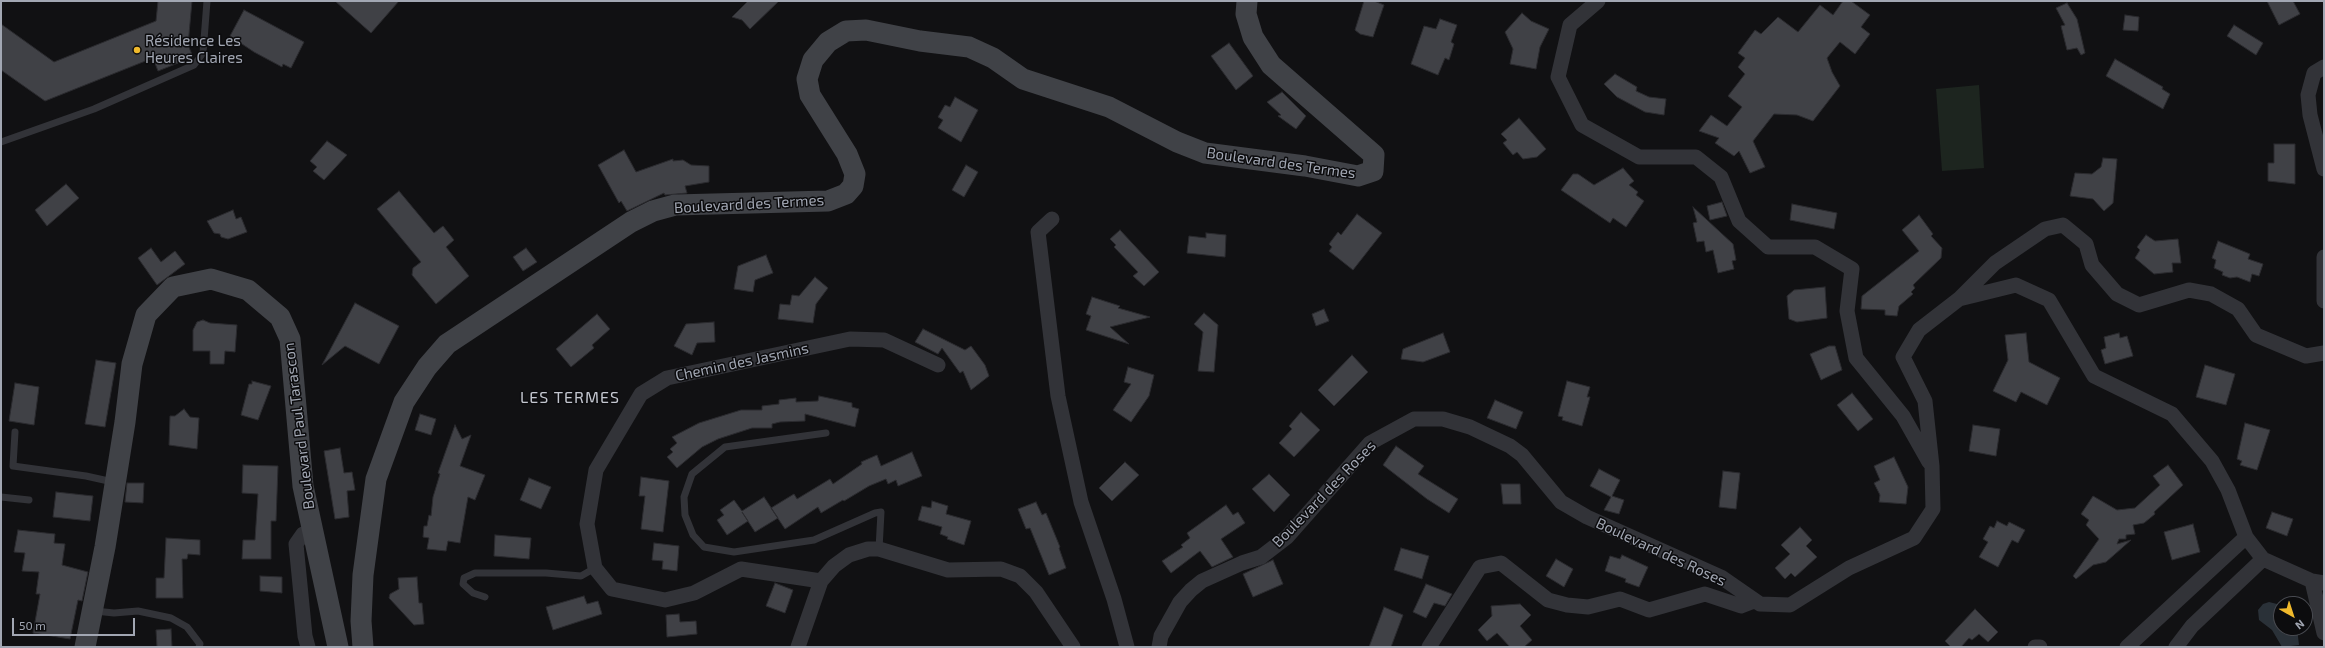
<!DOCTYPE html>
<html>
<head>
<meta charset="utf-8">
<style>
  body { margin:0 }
  #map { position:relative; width:2325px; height:648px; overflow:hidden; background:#111113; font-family:"Exo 2",sans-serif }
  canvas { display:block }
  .frame { position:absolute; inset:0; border:2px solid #a2a7b3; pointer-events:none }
  .north { position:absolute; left:2273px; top:596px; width:40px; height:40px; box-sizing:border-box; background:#0c0c0e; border:1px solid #484a50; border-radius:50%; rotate:141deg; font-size:11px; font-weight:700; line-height:16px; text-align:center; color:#a2a7b3 }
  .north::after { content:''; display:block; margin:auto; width:14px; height:18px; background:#f0b92c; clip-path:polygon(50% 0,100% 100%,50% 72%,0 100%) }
  .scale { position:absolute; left:12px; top:618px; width:123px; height:18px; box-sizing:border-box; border:2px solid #a2a7b3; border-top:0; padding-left:5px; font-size:12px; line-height:14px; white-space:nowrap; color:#a2a7b3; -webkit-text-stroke:3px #0c0c0e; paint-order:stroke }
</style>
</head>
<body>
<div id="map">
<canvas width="2325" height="648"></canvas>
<div class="frame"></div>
<div class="north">N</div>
<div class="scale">50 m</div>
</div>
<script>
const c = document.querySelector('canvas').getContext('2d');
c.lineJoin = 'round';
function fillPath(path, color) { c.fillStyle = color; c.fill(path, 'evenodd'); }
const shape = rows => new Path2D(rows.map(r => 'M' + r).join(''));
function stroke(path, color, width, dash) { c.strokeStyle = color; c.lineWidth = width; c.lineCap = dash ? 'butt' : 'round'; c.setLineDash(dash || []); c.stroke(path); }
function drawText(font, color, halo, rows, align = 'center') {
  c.font = font + ' "Exo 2",sans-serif'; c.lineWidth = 3; c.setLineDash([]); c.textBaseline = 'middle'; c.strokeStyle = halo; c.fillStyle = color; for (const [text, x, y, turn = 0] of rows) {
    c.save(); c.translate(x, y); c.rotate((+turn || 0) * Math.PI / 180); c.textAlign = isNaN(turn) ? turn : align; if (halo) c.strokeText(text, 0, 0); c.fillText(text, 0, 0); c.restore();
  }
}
fillPath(shape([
  [1979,85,1984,168,1942,171,1936,89]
]), '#1d251f');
fillPath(shape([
  [2269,602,2281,605,2281,628,2297,628,2299,645,2282,647,2272,630,2259,620,2258,610,2263,604]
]), '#2a3138');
const building = shape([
  [158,1,192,1,188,45,193,57,158,71,153,58,45,101,1,70,1,24,54,62,156,21,158,1],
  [335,1,399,1,371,33,335,1],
  [748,1,779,1,750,29,742,20,732,17,748,1],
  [1364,1,1374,1,1384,5,1373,37,1360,34,1355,30,1364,1],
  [1843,1,1851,1,1870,15,1861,27,1870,34,1855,54,1840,42,1827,58,1832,72,1840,86,1813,121,1797,115,1774,114,1753,141,1765,167,1750,173,1739,151,1734,156,1715,143,1719,138,1699,131,1711,115,1727,126,1742,107,1728,96,1745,74,1738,67,1745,58,1738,53,1755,30,1761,34,1778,17,1798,32,1820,5,1833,15,1843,1],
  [2267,1,2293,1,2300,14,2279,25,2267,1],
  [2067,3,2077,19,2085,53,2081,55,2077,48,2067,50,2061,26,2065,25,2056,8,2067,3],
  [244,10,304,42,291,68,283,64,282,67,254,52,230,36,244,10],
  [1522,13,1531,21,1549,29,1540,47,1536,69,1510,64,1513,49,1505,32,1522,13],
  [2125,15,2139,17,2138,31,2123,30,2125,15],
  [1440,19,1457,25,1451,42,1454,44,1449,60,1445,58,1438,75,1411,64,1424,26,1436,29,1440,19],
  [2234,25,2263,43,2256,55,2227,36,2234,25],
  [1229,43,1253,76,1236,90,1211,56,1229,43],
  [2115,59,2163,87,2162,89,2170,94,2163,109,2106,76,2115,59],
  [1615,74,1637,87,1636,91,1649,97,1666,99,1664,115,1645,112,1617,97,1604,84,1615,74],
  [1282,92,1306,116,1296,129,1278,116,1281,115,1267,102,1282,92],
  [955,97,978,110,961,142,938,128,943,120,938,117,945,105,950,107,955,97],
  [1519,118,1546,149,1537,157,1523,159,1517,152,1513,155,1503,143,1507,140,1501,134,1519,118],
  [327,141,347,155,324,180,313,171,317,167,310,161,327,141],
  [2274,144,2295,144,2295,184,2268,181,2268,163,2274,163,2274,144],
  [624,150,636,172,673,159,673,161,683,160,691,165,709,166,709,182,685,186,687,193,665,195,664,193,627,211,621,201,619,203,598,165,624,150],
  [2103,158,2117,159,2113,203,2104,211,2093,199,2070,196,2075,173,2092,174,2101,167,2103,158],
  [966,165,978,172,964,197,952,190,966,165],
  [1623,168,1634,181,1629,185,1638,192,1636,195,1644,201,1626,227,1613,218,1610,223,1561,190,1573,174,1578,174,1594,185,1623,168],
  [66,184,79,198,47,226,35,210,66,184],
  [399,191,434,233,443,226,454,240,446,247,469,276,436,304,412,275,413,268,421,262,377,209,399,191],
  [1722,202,1727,216,1710,220,1707,206,1722,202],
  [1792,204,1837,213,1834,229,1790,220,1792,204],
  [1693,207,1733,244,1736,260,1732,261,1734,269,1718,273,1713,250,1706,252,1704,241,1697,242,1693,223,1697,222,1693,207],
  [233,210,236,219,241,217,247,232,228,239,221,237,220,234,214,233,207,221,233,210],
  [1357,214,1382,233,1353,270,1329,251,1332,247,1329,244,1338,232,1341,235,1357,214],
  [1919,215,1933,234,1931,236,1942,248,1941,258,1913,285,1915,288,1911,292,1913,294,1899,306,1897,316,1885,315,1885,310,1861,309,1862,296,1919,251,1902,230,1919,215],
  [1120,230,1159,272,1144,286,1133,276,1138,272,1114,247,1116,245,1110,239,1120,230],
  [1206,233,1226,235,1225,257,1187,253,1189,236,1206,238,1206,233],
  [2146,235,2155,241,2178,239,2181,263,2172,263,2173,272,2154,274,2135,258,2140,250,2137,247,2146,235],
  [2218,241,2250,254,2248,259,2263,264,2259,276,2252,274,2250,282,2237,277,2230,278,2222,275,2223,272,2214,268,2216,260,2212,258,2218,241],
  [151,248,161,262,175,251,185,264,157,285,138,258,151,248],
  [526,248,537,262,523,271,513,257,526,248],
  [766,255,773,273,755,280,753,292,734,289,738,266,766,255],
  [815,277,828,288,816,304,813,323,778,319,780,304,790,305,792,295,799,296,815,277],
  [1825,287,1827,318,1797,322,1789,319,1787,296,1794,290,1825,287],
  [1092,297,1120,306,1118,308,1150,317,1110,327,1129,344,1086,330,1091,316,1086,314,1092,297],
  [355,303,399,326,379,364,345,346,322,365,355,303],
  [1324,309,1329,321,1316,326,1312,314,1324,309],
  [1204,313,1218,325,1214,372,1198,371,1203,332,1194,324,1204,313],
  [597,314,610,329,592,345,594,348,571,367,556,349,597,314],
  [203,320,210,323,237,325,235,352,225,351,224,364,210,364,210,351,193,351,193,330,197,322,203,320],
  [714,322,715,342,697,343,692,355,674,346,686,324,714,322],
  [923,329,965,350,971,346,985,365,989,376,971,390,963,371,960,373,942,348,938,354,915,342,923,329],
  [1443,333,1450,352,1423,362,1401,359,1403,349,1443,333],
  [2026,333,2029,362,2060,378,2047,405,2021,392,2016,402,1993,391,2008,360,2005,335,2026,333],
  [2119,333,2120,338,2127,336,2133,356,2105,364,2101,350,2106,348,2104,337,2119,333],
  [1829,346,1835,346,1842,370,1821,380,1810,354,1829,346],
  [1352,355,1368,372,1334,406,1318,390,1352,355],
  [96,360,116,363,105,427,85,424,96,360],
  [2205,365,2235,374,2226,405,2196,397,2205,365],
  [1128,367,1154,375,1149,396,1131,422,1113,410,1131,384,1124,382,1128,367],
  [252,381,271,386,258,420,241,415,249,384,252,384,252,381],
  [1567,381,1590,387,1587,397,1590,397,1582,426,1562,420,1563,417,1558,416,1567,381],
  [15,383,39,387,34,425,9,421,15,383],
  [1852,393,1873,419,1858,431,1837,405,1852,393],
  [819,396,852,403,852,407,859,409,855,427,805,414,805,421,780,422,772,424,772,428,752,428,718,439,702,447,677,468,667,457,673,452,670,449,677,443,672,437,699,423,741,410,762,410,762,406,779,404,779,400,796,398,796,402,818,401,819,396],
  [1495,400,1523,412,1516,429,1487,418,1495,400],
  [184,409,190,417,199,418,197,449,169,445,170,416,175,416,184,409],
  [1301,412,1320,430,1294,457,1279,443,1292,429,1289,426,1301,412],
  [420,414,436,419,431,435,415,430,420,414],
  [2245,423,2270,430,2257,470,2240,465,2242,461,2237,459,2245,423],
  [455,425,462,439,471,435,460,466,485,475,475,500,468,497,460,543,448,541,446,551,427,549,429,538,423,537,424,526,427,526,429,515,431,516,433,497,440,474,438,473,455,425],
  [1973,425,2000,429,1996,456,1969,451,1973,425],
  [1396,446,1424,466,1418,474,1458,499,1449,513,1427,499,1383,465,1396,446],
  [340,448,344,473,352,472,355,490,347,491,349,517,335,519,324,451,340,448],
  [912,452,922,476,898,486,896,480,888,484,886,479,869,486,844,501,843,500,821,513,818,507,785,529,771,508,794,494,797,499,830,479,833,484,862,464,861,462,877,455,881,466,912,452],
  [1894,457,1908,487,1906,504,1879,502,1880,495,1874,483,1880,480,1874,466,1894,457],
  [1125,462,1139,475,1112,501,1099,488,1125,462],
  [243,465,278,466,276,521,271,521,271,559,242,559,243,540,255,540,258,494,242,493,243,465],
  [2168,465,2183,485,2154,512,2155,514,2144,523,2133,525,2135,534,2126,535,2126,539,2119,539,2117,544,2131,540,2106,562,2093,565,2076,579,2073,576,2099,539,2086,525,2089,520,2081,514,2093,496,2117,510,2135,508,2160,485,2153,476,2168,465],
  [1599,469,1620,480,1612,496,1624,500,1619,514,1604,510,1611,497,1590,486,1599,469],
  [1723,471,1740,473,1736,509,1719,507,1723,471],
  [1269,474,1290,495,1274,512,1252,489,1269,474],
  [641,477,669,481,663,532,641,529,645,496,639,496,641,477],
  [529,478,551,487,541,509,520,500,529,478],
  [127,483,144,483,143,503,125,502,127,483],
  [1501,484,1520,484,1521,504,1503,504,1501,484],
  [56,492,93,496,90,521,53,517,56,492],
  [764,497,778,518,755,532,742,512,748,521,727,535,717,520,724,515,720,510,734,500,742,511,764,497],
  [932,501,948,506,946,514,971,521,964,545,947,539,948,537,940,534,942,527,918,520,922,506,931,508,932,501],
  [1036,502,1042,515,1046,513,1060,547,1059,548,1066,568,1049,575,1030,528,1026,529,1018,509,1036,502],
  [1226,505,1233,515,1238,512,1245,523,1221,539,1233,557,1212,567,1200,551,1171,573,1162,561,1183,547,1181,545,1190,538,1187,533,1226,505],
  [2272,512,2293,519,2287,536,2266,528,2272,512],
  [1997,521,2007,526,2009,522,2025,530,2018,543,2012,540,1998,567,1979,557,1988,542,1983,539,1990,526,1994,528,1997,521],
  [2193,524,2200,552,2172,560,2164,532,2193,524],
  [1800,527,1812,540,1806,546,1817,557,1795,577,1791,573,1785,579,1775,568,1790,554,1781,545,1800,527],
  [18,530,55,534,54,543,65,544,62,565,88,572,82,601,78,600,70,639,33,633,40,594,36,594,39,572,22,571,25,553,14,552,18,530],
  [495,535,531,538,529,559,494,556,495,535],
  [166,538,200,540,200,555,188,554,187,559,182,559,183,598,156,598,156,578,164,578,166,538],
  [654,543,679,546,677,571,662,569,663,561,652,560,654,543],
  [1401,548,1429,556,1422,579,1394,570,1401,548],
  [1622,555,1648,567,1639,587,1625,582,1626,579,1605,571,1610,556,1620,559,1622,555],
  [1556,559,1573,569,1564,587,1546,576,1556,559],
  [1273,560,1283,584,1253,597,1243,574,1273,560],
  [260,576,282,577,282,593,260,591,260,576],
  [417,577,419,603,422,603,424,624,414,625,389,598,390,594,399,589,398,578,417,577],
  [775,583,793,590,785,613,766,606,775,583],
  [1426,584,1452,594,1445,606,1434,603,1426,618,1413,612,1426,584],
  [584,596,587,604,598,601,602,614,553,630,546,607,584,596],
  [1520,604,1531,615,1520,626,1532,640,1524,647,1510,647,1497,633,1487,641,1478,630,1492,616,1491,606,1520,604],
  [1384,607,1403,615,1391,647,1369,647,1384,607],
  [1975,609,1998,632,1988,642,1979,634,1972,640,1969,638,1961,647,1951,647,1945,641,1975,609],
  [679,614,680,622,696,621,697,634,667,637,666,615,679,614],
  [171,629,172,647,157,647,156,630,171,629]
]);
fillPath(building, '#404146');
stroke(building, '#2b2b2f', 1);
stroke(shape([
  [1,142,94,109,194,65,203,53,207,1],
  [15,432,13,466,86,476,113,482],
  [826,433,725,447,692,474,684,497,685,515,693,535,704,547,734,552,814,540,875,513,881,512,879,549],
  [1,497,29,500],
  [485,597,473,593,463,584,464,578,475,573,546,573,581,576,595,568],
  [95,611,114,613,138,611,171,618,187,627,200,644,199,647]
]), '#323338', 7);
stroke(shape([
  [1598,1,1570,25,1558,77,1582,125,1639,157,1696,157,1721,177,1739,221,1768,247,1815,247,1852,269,1847,311,1856,358,1903,416,1929,462],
  [2324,67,2314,73,2308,95,2310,115,2324,169],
  [1052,219,1038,232,1058,396,1081,502,1114,599,1127,647],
  [2324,257,2324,301],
  [1959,299,1995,263,2045,229,2063,225,2086,244,2092,265,2117,294,2139,305,2189,290,2211,294,2238,309,2256,335,2306,356,2324,353],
  [821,581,741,569,694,593,665,600,612,589,595,568,587,524,596,470,641,394,667,378,850,339,884,340,938,365],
  [2312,581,2324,633],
  [308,647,305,636,296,544,303,534,312,530],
  [798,647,821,581,834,566,849,555,868,549,879,549,948,570,1001,569,1020,576,1036,592,1073,647],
  [1159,647,1161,636,1180,602,1191,590,1202,581,1242,563,1261,557,1287,537,1370,443,1414,419,1443,419,1470,427,1510,446,1522,455,1561,502,1587,517,1721,577,1760,604,1790,605,1849,568,1914,538,1933,509,1932,466,1925,401,1903,357,1919,330,1959,299,2016,285,2049,300,2094,376,2172,414,2212,461,2228,490,2246,537,2263,559,2312,581,2324,583],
  [1429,647,1480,567,1501,563,1548,600,1567,605,1588,607,1620,599,1649,610,1705,594,1741,606,1754,601],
  [2035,647,2040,647],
  [2127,647,2246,537],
  [2176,647,2192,626,2263,559]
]), '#323338', 15);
stroke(shape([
  [85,647,105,547,125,422,132,364,146,315,173,287,211,279,248,290,280,317,290,339,303,486,338,647],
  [363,647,361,621,363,575,376,479,404,402,427,367,447,344,631,222,653,211,675,205,828,201,846,194,853,186,855,174,847,154,810,95,807,79,813,60,828,42,846,31,866,30,920,41,969,47,993,58,1023,79,1109,107,1177,142,1205,153,1305,166,1358,176,1373,171,1374,155,1271,65,1253,37,1246,14,1247,1]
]), '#404247', 21);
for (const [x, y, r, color] of [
  [137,50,4,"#f0b92c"]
]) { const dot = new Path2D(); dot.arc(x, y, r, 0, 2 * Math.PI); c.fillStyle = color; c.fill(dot); stroke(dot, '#0c0c0e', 1.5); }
drawText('15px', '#a2a7b3', '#0c0c0e', [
  ["Résidence Les",145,41],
  ["Heures Claires",145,58]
], 'left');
drawText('15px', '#a2a7b3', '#0c0c0e', [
  ["Boulevard des Termes",1281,163,8],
  ["Boulevard des Termes",749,204,-3],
  ["Chemin des Jasmins",742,362,-12],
  ["Boulevard Paul Tarascon",299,426,-97],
  ["Boulevard des Roses",1324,494,-46],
  ["Boulevard des Roses",1661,552,25]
]);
c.letterSpacing = '1px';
drawText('16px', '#c3c6cf', '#0c0c0e', [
  ["LES TERMES",570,398]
]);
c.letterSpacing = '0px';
</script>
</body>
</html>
